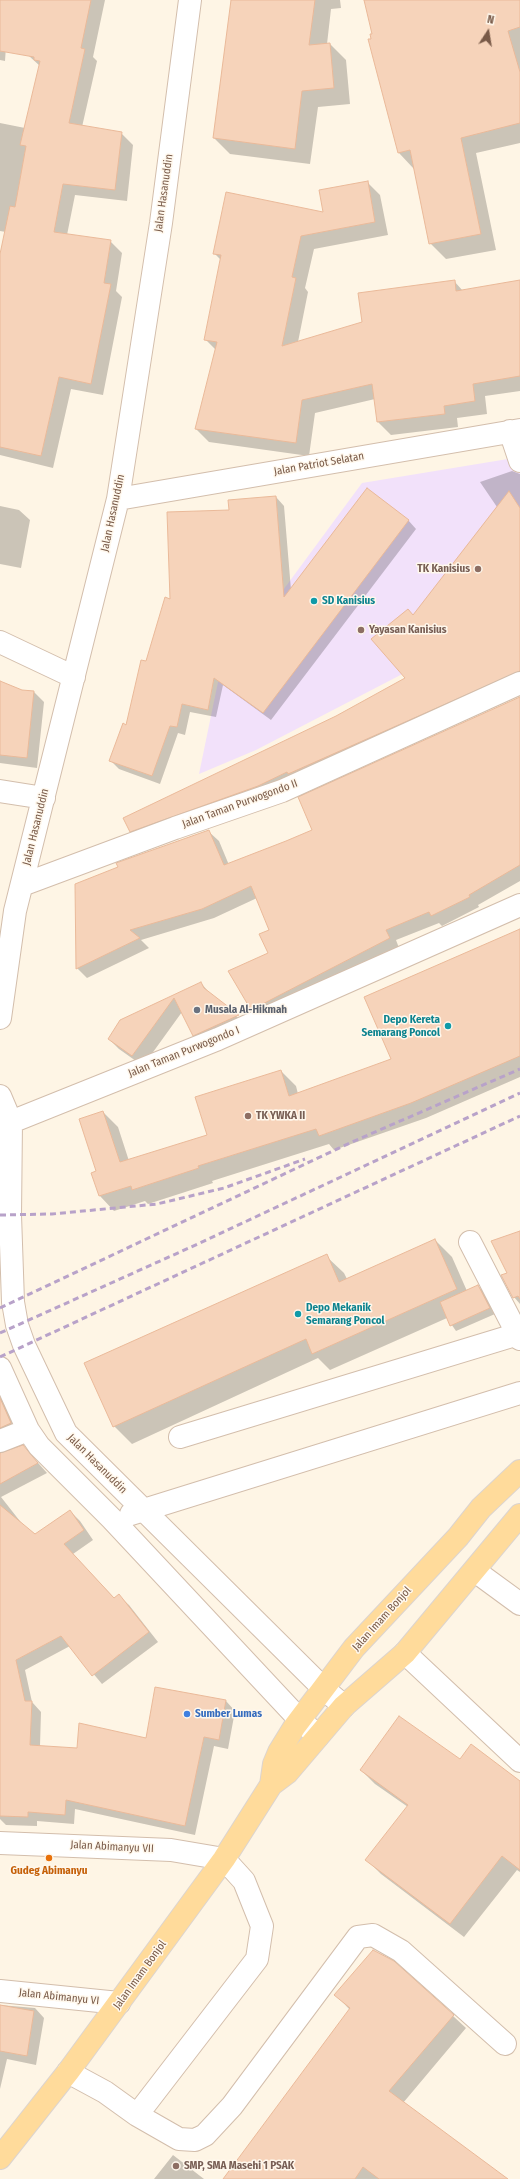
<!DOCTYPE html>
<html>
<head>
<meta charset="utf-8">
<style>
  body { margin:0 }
  #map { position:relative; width:520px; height:2179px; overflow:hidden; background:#fef5e5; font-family:"Fira Sans Condensed",sans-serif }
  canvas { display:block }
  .north { position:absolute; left:468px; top:12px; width:40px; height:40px; -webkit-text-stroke:3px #fff8ed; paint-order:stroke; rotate:12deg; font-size:11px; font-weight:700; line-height:16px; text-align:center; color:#795a48 }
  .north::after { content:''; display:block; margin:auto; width:14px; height:18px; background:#795a48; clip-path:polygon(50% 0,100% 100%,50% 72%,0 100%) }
</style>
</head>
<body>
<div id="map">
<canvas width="520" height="2179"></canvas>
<div class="north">N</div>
</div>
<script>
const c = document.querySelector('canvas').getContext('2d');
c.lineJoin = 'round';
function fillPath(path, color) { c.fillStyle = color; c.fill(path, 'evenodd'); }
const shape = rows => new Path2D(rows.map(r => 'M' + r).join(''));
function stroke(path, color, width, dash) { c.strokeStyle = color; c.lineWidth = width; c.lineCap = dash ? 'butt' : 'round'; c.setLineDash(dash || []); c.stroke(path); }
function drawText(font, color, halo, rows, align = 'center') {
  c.font = font + ' "Fira Sans Condensed",sans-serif'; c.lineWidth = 3; c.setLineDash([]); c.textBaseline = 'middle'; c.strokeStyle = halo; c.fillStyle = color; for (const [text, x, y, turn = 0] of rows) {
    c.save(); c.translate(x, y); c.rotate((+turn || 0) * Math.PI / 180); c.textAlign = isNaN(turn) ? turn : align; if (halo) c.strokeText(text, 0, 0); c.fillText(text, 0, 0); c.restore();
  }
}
fillPath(shape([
  [520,457,520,574,414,668,256,750,199,774,219,677,362,483]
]), '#f2e1fa');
fillPath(shape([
  [0,0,6,0,9,3,5,61,0,60],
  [37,0,105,0,93,57,97,61,82,127,121,133,133,145,127,201,75,195,67,235,110,241,122,253,116,291,122,297,103,395,71,389,53,468,0,455,0,265,6,232,0,231,0,123,25,128,40,66,29,56],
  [232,0,340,0,341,8,331,9,327,44,330,44,346,60,350,104,318,107,310,164,230,154,214,138],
  [365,0,520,0,520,143,476,153,496,250,446,259,430,243,414,169,399,153],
  [367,182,380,195,388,235,314,249,305,288,308,292,298,342,363,323,454,281,463,291,520,281,520,391,485,396,487,414,457,418,458,427,391,435,378,422,375,399,315,413,309,456,209,442,196,429,216,350,205,339,221,260,214,253,324,213],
  [512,471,520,474,520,684,141,841,131,831,406,678,414,616,497,507,480,482],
  [276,497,284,506,291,590,408,520,416,529,271,720,223,685,216,717,190,712,185,735,178,733,160,784,119,769,111,761,127,726,147,662,171,600,230,511],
  [0,506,19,510,30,520,21,568,0,564],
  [0,682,22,691,34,692,44,702,37,768,0,763],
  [520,698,520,881,478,905,479,907,442,926,439,923,396,940,399,948,262,1019,252,1009,269,954,270,931,257,898,214,918,141,940,149,948,87,978,77,968,208,831,219,841,229,865,314,830],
  [520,930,520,1077,426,1118,334,1150,329,1144,212,1181,213,1183,148,1204,145,1201,114,1211,100,1196,92,1173,97,1172,103,1112,118,1127,129,1161,209,1136,281,1071,296,1086,298,1094,393,1060],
  [201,983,212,996,248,1026,204,1046,193,1035,182,1012,143,1066,119,1049,109,1039,121,1021],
  [520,1232,520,1304,514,1297,508,1273],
  [435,1240,452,1257,467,1291,478,1286,484,1292,495,1314,456,1331,447,1318,330,1370,318,1358,132,1444,114,1426,85,1364,326,1256,344,1273,347,1279],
  [0,1397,7,1403,20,1433,0,1442],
  [23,1446,47,1473,1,1497,23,1525,35,1535,70,1511,80,1521,93,1540,73,1554,115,1599,119,1596,129,1605,158,1642,102,1684,70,1646,25,1670,32,1702,41,1712,40,1746,77,1749,147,1739,226,1701,235,1711,228,1749,214,1746,195,1835,75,1809,74,1824,37,1821,37,1826,6,1825,0,1819,0,1454],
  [460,1760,520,1783,520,1872,517,1870,464,1937,381,1874,367,1860,408,1807,375,1784,361,1770],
  [336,1995,453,2016,466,2028,403,2103,507,2179,225,2179,350,2010],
  [0,2005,35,2008,44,2018,36,2065,7,2059,0,2089],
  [173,2155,204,2179,154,2179]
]), '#0003');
const building = shape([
  [0,0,91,0,81,48,85,49,69,123,122,132,115,190,63,184,54,232,111,240,104,283,111,284,91,384,59,377,41,456,0,447,0,254,10,206,15,207,26,146,20,145,40,61,34,60,34,57,0,51,0,0],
  [231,0,315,0,309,45,330,43,334,88,302,91,295,149,213,138,231,0],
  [364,0,520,0,520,27,508,31,520,72,520,123,461,138,481,234,429,244,410,150,398,153,368,39,371,39,370,34,372,34,364,0],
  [368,181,375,222,301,236,292,277,296,278,282,346,362,322,358,293,455,280,456,291,520,280,520,376,473,384,475,401,444,406,445,414,377,422,372,384,302,400,296,443,195,429,217,342,204,340,221,255,213,254,226,192,323,212,319,190,368,181],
  [367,488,409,520,263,713,214,678,208,710,182,704,177,727,170,726,152,776,109,761,123,723,126,725,141,660,146,661,165,597,170,599,167,512,229,510,228,500,276,496,284,597,367,488],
  [509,491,520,508,520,671,288,774,287,772,258,786,130,832,123,818,336,716,405,678,371,639,408,609,413,615,509,491],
  [0,681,22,690,34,691,27,758,0,755,0,681],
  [520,697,520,865,469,895,470,897,431,916,429,912,386,930,390,938,251,1010,228,971,268,953,259,934,269,930,251,886,202,909,130,930,140,938,76,969,75,884,118,867,116,863,209,830,224,865,286,841,312,830,298,797,520,697],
  [520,929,520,1056,411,1103,319,1136,316,1129,198,1166,199,1168,132,1190,131,1186,99,1196,91,1173,96,1171,79,1119,103,1111,120,1162,207,1135,195,1097,281,1070,289,1096,391,1059,364,997,520,929],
  [201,982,204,988,239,1015,193,1036,174,998,132,1056,108,1039,120,1020,201,982],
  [520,1231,520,1299,518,1296,513,1298,501,1275,507,1273,491,1241,520,1231],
  [435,1239,457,1289,312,1354,306,1339,113,1427,84,1363,327,1254,339,1282,435,1239],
  [478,1285,490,1308,450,1326,440,1302,478,1285],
  [0,1398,11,1423,0,1428,0,1398],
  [23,1445,38,1463,0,1484,0,1453,23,1445],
  [0,1505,35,1534,70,1510,84,1530,64,1544,114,1598,119,1594,149,1632,92,1676,61,1636,16,1660,25,1701,32,1701,30,1745,77,1748,79,1723,146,1738,155,1687,226,1700,219,1740,204,1737,185,1826,66,1800,65,1815,28,1812,28,1817,0,1816,0,1505],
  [399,1716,460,1759,471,1744,520,1781,520,1870,502,1856,450,1924,365,1860,408,1805,360,1770,399,1716],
  [373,1950,394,1961,454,2015,389,2091,508,2179,379,2179,363,2167,355,2179,223,2179,350,2008,334,1995,373,1950],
  [0,2005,34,2011,27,2056,0,2051,0,2005]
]);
fillPath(building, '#f6d3ba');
stroke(building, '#eab999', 1);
const minor = shape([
  [510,431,520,461],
  [118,499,520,430],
  [0,642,74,677],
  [0,791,44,798],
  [22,885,175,828,282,791,520,683],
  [0,1018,15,911,118,499,161,223,190,0],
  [0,1096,11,1122,10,1215,13,1302,17,1325,24,1345,66,1433,325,1690,344,1706],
  [0,1124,11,1122,218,1039,520,905],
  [470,1242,520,1339],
  [0,1368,28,1430,39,1446,112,1519,300,1720,318,1736],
  [180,1437,518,1334],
  [0,1441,28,1430],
  [131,1514,520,1393],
  [475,1571,520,1604],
  [405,1653,520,1761],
  [0,1843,171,1850,224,1859,244,1881,262,1926,257,1959,137,2115],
  [0,1991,119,2003],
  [68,2072,105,2092,137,2115,179,2139,195,2140,205,2135,232,2106,358,1937,373,1935,401,1951,505,2044]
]);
const major = shape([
  [271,1785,274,1764,279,1752,295,1726,354,1648,458,1537,481,1508,520,1471],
  [0,2158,68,2072,224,1859,271,1785,287,1773,344,1706,405,1653,520,1515]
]);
stroke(minor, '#d3beac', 24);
stroke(major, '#dcd4cf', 24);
stroke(minor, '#fff', 22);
stroke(major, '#ffdb9b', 22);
stroke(shape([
  [0,1215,52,1214,157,1204,224,1188,305,1159],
  [0,1308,352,1142,520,1069],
  [0,1333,200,1243,520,1093],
  [0,1357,520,1116]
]), '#b8a2c9', 3, [6, 4]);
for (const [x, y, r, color] of [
  [478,569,4,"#8d6e63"],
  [314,601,4,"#0f9aa8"],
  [361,630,4,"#8d6e63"],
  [197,1010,4,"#6b7280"],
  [448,1026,4,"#0f9aa8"],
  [248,1116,4,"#8d6e63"],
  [298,1314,4,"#0f9aa8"],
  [187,1714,4,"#3f7fe0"],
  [49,1858,4,"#e8710a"],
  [176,2166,4,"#8d6e63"]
]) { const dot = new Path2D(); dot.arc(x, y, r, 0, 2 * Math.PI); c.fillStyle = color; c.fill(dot); stroke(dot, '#fff8ed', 1.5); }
drawText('11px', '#795a48', '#fff8ed', [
  ["Jalan Hasanuddin",164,193,-82],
  ["Jalan Patriot Selatan",319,464,-10],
  ["Jalan Hasanuddin",113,513,-78],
  ["Jalan Taman Purwogondo II",240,804,-20],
  ["Jalan Hasanuddin",36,827,-76],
  ["Jalan Taman Purwogondo I",184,1052,-22],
  ["Jalan Hasanuddin",97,1464,45],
  ["Jalan Imam Bonjol",382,1619,-48],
  ["Jalan Abimanyu VII",112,1847,3],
  ["Jalan Imam Bonjol",140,1975,-54],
  ["Jalan Abimanyu VI",59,1997,6]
]);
drawText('bold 11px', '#785e54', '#fff8ed', [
  ["TK Kanisius",470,569,"right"],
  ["Yayasan Kanisius",369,630],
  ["TK YWKA II",256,1116],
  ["SMP, SMA Masehi 1 PSAK",184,2166]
], 'left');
drawText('bold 11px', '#0d838f', '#fff8ed', [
  ["SD Kanisius",322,601],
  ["Depo Kereta",440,1020,"right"],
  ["Semarang Poncol",440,1033,"right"],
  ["Depo Mekanik",306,1308],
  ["Semarang Poncol",306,1321]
], 'left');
drawText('bold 11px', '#5b616d', '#fff8ed', [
  ["Musala Al-Hikmah",205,1010]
], 'left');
drawText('bold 11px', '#366cbe', '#fff8ed', [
  ["Sumber Lumas",195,1714]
], 'left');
drawText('bold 11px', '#c56008', '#fff8ed', [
  ["Gudeg Abimanyu",49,1871]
]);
</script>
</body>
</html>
